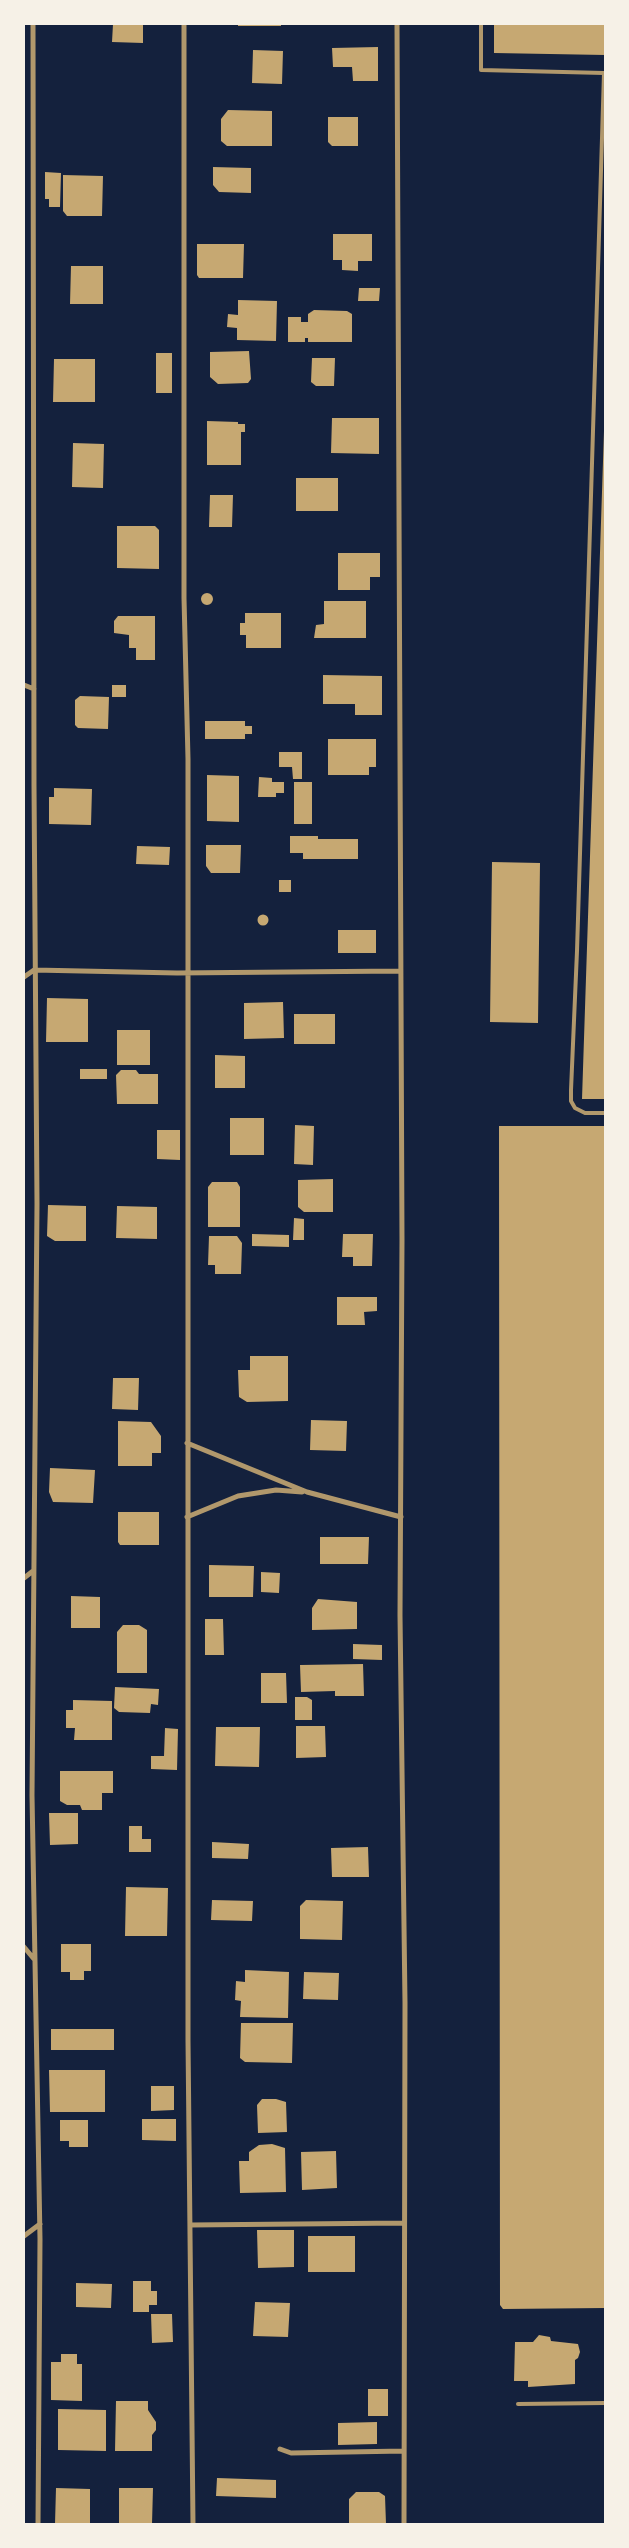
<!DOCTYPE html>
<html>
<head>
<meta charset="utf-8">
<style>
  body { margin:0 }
  #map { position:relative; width:629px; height:2548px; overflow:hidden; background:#14213d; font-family:Commissioner,sans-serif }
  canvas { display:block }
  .frame { position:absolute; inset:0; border:25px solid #f6f1e7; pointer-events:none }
</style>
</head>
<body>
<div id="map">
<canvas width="629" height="2548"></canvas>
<div class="frame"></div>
</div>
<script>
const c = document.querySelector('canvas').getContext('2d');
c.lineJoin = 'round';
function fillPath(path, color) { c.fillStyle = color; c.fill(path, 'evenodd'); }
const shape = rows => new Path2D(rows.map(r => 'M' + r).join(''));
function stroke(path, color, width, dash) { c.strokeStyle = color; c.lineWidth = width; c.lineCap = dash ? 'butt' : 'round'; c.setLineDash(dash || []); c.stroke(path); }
fillPath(shape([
  [113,24,143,24,143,43,112,42],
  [238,24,281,24,281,26,238,26],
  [494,24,605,24,605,55,494,53],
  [378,47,378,81,353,81,352,67,333,67,332,48],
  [253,50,283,51,282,84,252,83],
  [228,110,272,111,272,146,227,146,221,141,221,119],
  [328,117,358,117,358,146,332,146,328,142],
  [213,167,251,168,251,193,219,192,213,185],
  [45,172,61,173,60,207,49,207,49,199,45,199],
  [63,175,103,176,102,216,67,216,63,211],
  [333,234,372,234,372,261,358,261,358,271,342,270,342,260,333,260],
  [197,244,244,244,243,278,199,278,197,275],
  [71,266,103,266,103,304,70,304],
  [359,288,380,288,379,301,358,301],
  [238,300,277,301,276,341,237,340,237,328,227,327,228,314,238,315],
  [314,310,347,311,352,314,352,342,308,342,308,338,305,338,305,342,288,342,288,317,301,317,301,322,308,322,308,314],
  [249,351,251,379,248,383,218,384,210,377,210,352],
  [156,353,172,353,172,393,156,393],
  [312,358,335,358,334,386,316,386,311,382],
  [54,359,95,359,95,402,53,402],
  [332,418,379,418,379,454,331,453],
  [207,421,238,422,238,424,245,424,245,432,241,432,241,465,207,465],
  [604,431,605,431,605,1099,582,1099],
  [73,443,104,444,103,488,72,487],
  [296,478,338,478,338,511,296,511],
  [210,495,233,495,232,527,209,527],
  [117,526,155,526,159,530,159,569,117,568],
  [338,553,380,553,380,577,370,577,370,590,338,590],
  '201 599a6 6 0 1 1 12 0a6 6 0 1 1-12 0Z',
  [324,601,366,601,366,638,314,638,316,625,324,624],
  [245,613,281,613,281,648,246,648,246,635,240,635,240,623,245,623],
  [118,616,155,616,155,660,136,660,136,648,129,648,129,635,114,633,114,621],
  [323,675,382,676,382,715,355,715,355,704,323,704],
  [112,685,126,685,126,697,112,697],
  [80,696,109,697,108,729,78,728,75,725,75,700],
  [205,721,245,721,245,726,252,726,252,734,245,734,245,739,205,739],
  [328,739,376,739,376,767,369,767,369,775,328,775],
  [279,752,302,752,302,779,293,779,292,767,279,767],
  [207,775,239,776,239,822,207,821],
  [259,777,272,778,272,782,284,782,284,793,276,793,276,797,258,797],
  [294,782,312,782,312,824,294,824],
  [54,788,92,789,91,825,49,824,49,797,54,797],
  [290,836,318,836,318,839,358,839,358,859,303,859,303,853,290,853],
  [206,845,241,845,240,873,211,873,206,866],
  [137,846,170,847,169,865,136,864],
  [492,862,540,863,538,1023,490,1022],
  [279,880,291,880,291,892,279,892],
  '257.5 920a5.5 5.5 0 1 1 11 0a5.5 5.5 0 1 1-11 0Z',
  [338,930,376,930,376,953,338,953],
  [47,998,88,999,88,1042,46,1042],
  [283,1002,284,1038,244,1039,244,1003],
  [294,1014,335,1014,335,1044,294,1044],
  [117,1030,150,1030,150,1065,117,1065],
  [215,1055,245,1056,245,1088,215,1088],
  [80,1069,107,1069,107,1079,80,1079],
  [121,1070,136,1070,139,1074,158,1074,158,1104,117,1104,116,1075],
  [230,1118,264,1118,264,1155,230,1155],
  [295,1125,314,1126,313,1165,294,1164],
  [499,1126,605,1126,605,2308,503,2309,500,2305],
  [157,1130,180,1130,180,1160,157,1159],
  [333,1179,333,1212,304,1212,298,1207,298,1180],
  [212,1182,237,1182,240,1187,240,1227,208,1227,208,1187],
  [48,1205,86,1206,86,1241,55,1241,47,1236],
  [117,1206,157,1207,157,1239,116,1238],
  [294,1218,304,1219,304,1240,293,1240],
  [252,1234,289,1235,289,1247,252,1246],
  [343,1234,373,1234,372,1266,353,1266,353,1257,342,1257],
  [209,1236,237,1236,242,1243,241,1274,215,1274,215,1265,208,1265],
  [337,1297,377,1297,377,1311,364,1312,365,1325,337,1325],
  [250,1356,288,1356,288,1401,247,1402,239,1397,238,1370,250,1370],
  [113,1378,139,1378,138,1410,112,1409],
  [311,1420,347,1421,346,1451,310,1450],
  [118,1421,151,1422,161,1436,161,1453,152,1453,152,1466,118,1466],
  [50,1468,95,1470,93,1503,53,1502,49,1492],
  [118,1512,159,1512,159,1545,120,1545,118,1542],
  [320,1537,369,1537,368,1564,320,1564],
  [209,1565,254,1566,253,1597,209,1597],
  [261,1572,280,1573,279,1593,261,1592],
  [71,1596,100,1597,100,1628,71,1628],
  [318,1599,357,1602,357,1629,312,1630,312,1608],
  [205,1619,223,1619,224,1655,205,1655],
  [123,1625,139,1625,147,1630,147,1673,117,1673,117,1632],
  [353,1644,382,1645,382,1660,353,1659],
  [363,1664,364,1696,335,1696,335,1691,301,1692,300,1665],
  [261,1673,286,1673,287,1703,261,1703],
  [115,1687,159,1689,158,1705,151,1704,150,1713,119,1712,114,1708],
  [295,1697,307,1697,312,1700,312,1720,295,1720],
  [73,1700,112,1701,112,1740,74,1740,75,1728,66,1728,66,1710,73,1710],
  [296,1726,325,1726,326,1757,296,1758],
  [216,1727,260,1727,259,1767,215,1766],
  [165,1728,178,1729,177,1770,151,1769,151,1756,164,1756],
  [60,1771,113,1771,113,1793,102,1793,102,1810,82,1810,80,1805,67,1805,60,1801],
  [49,1813,78,1813,78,1844,50,1845],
  [129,1826,142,1826,142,1839,151,1839,151,1852,129,1852],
  [212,1842,249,1844,248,1859,212,1858],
  [368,1847,369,1877,332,1877,331,1848],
  [126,1887,168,1888,167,1936,125,1936],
  [212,1900,253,1901,252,1921,211,1920],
  [306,1900,343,1901,342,1940,300,1939,300,1906],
  [61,1944,91,1944,91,1971,84,1971,84,1980,70,1980,70,1972,61,1972],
  [245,1970,289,1972,288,2018,240,2017,241,2001,235,2000,236,1981,245,1982],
  [304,1972,339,1973,338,2000,303,1999],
  [241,2023,293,2023,292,2063,245,2062,240,2058],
  [51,2029,114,2029,114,2050,51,2050],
  [49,2070,105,2070,105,2112,50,2112],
  [151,2086,174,2086,174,2110,151,2111],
  [262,2099,276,2099,286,2102,287,2132,258,2133,257,2105],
  [142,2119,176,2119,176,2141,142,2140],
  [60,2120,88,2120,88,2147,69,2147,69,2141,60,2141],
  [272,2144,285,2148,286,2192,240,2193,239,2161,249,2161,249,2152,259,2145],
  [336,2151,337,2188,302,2190,301,2152],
  [257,2230,294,2230,294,2267,258,2268],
  [308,2236,355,2236,355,2272,308,2272],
  [133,2281,151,2281,151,2291,157,2291,157,2305,149,2305,149,2312,133,2312],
  [76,2283,112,2284,111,2308,76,2307],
  [255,2302,290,2303,288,2337,253,2336],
  [151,2314,172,2314,173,2342,152,2343],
  [539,2335,550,2337,551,2341,578,2344,580,2352,578,2358,575,2360,575,2384,528,2387,528,2381,514,2381,515,2342,533,2342],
  [61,2354,77,2354,77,2364,82,2364,82,2401,51,2400,51,2362,61,2362],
  [368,2389,388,2389,388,2416,368,2416],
  [116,2401,148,2401,148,2410,156,2422,156,2430,152,2435,152,2451,115,2451],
  [58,2409,106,2410,106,2451,58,2450],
  [377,2422,377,2444,338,2445,338,2423],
  [217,2478,276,2480,276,2498,216,2496],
  [56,2488,90,2489,90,2524,55,2524],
  [119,2488,153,2488,152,2524,119,2524],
  [356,2492,379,2492,385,2496,386,2524,349,2524,349,2499]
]), '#c6a872');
stroke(shape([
  [481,24,481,70,604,73,577,951,571,1090,571,1101,575,1108,585,1113,605,1113],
  [518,2404,605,2403]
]), '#b1986c', 4);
stroke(shape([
  [33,24,34,785,37,1204,32,1795,40,2239,38,2524],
  [184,24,184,598,188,759,188,2040,193,2524],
  [397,24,402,1240,400,1615,405,2003,404,2524],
  [24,685,34,689],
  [24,977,34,970,177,973,400,971],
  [187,1443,307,1492,401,1517],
  [187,1517,238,1496,276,1490,302,1492],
  [24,1578,33,1571],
  [24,1947,34,1959],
  [190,2225,404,2223],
  [24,2236,40,2224],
  [280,2449,291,2453,404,2451]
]), '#b1986c', 5);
</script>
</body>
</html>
